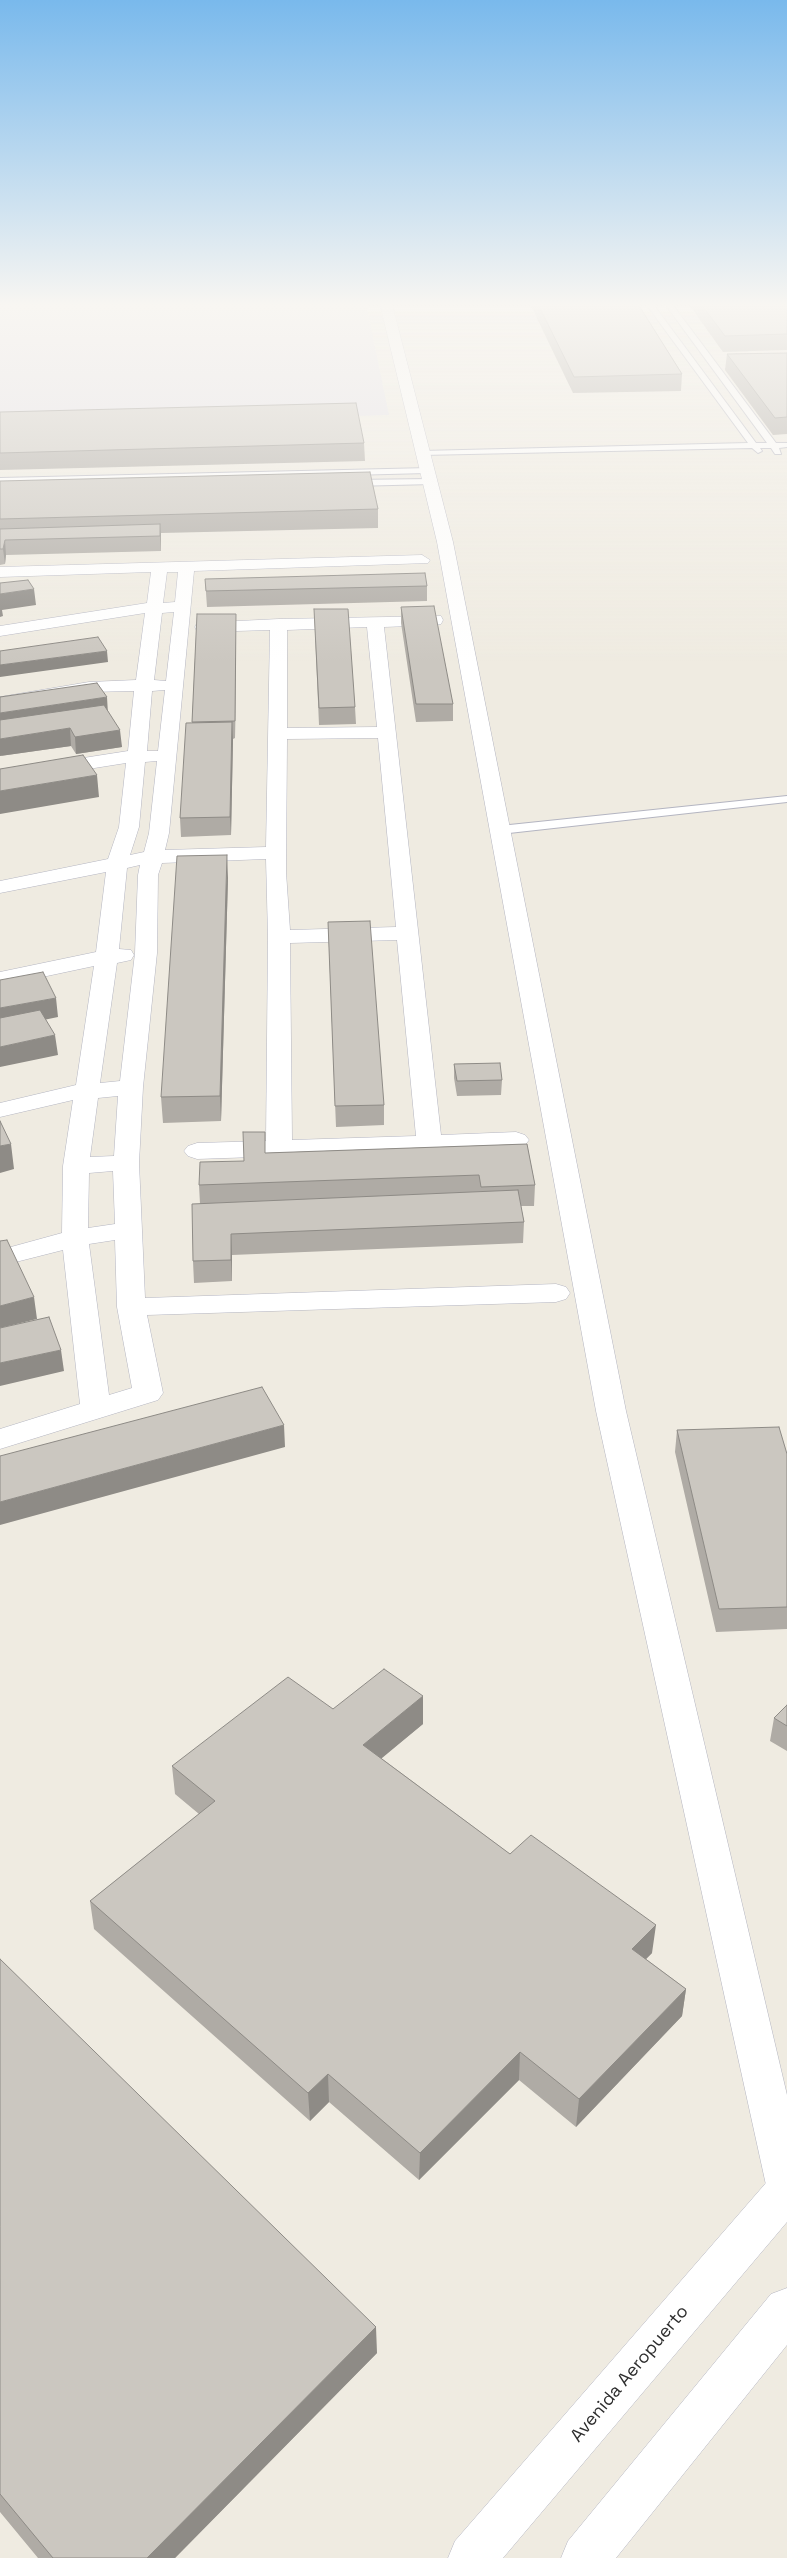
<!DOCTYPE html>
<html>
<head>
<meta charset="utf-8">
<style>
  body { margin:0 }
  canvas { display:block; background:#efebe1 }
</style>
</head>
<body>
<canvas width="787" height="2558"></canvas>
<script>
const c = document.querySelector('canvas').getContext('2d');
c.lineJoin = 'round';
function fillPath(path, color) { c.fillStyle = color; c.fill(path, 'evenodd'); }
const shape = rows => new Path2D(rows.map(r => 'M' + r).join(''));
function stroke(path, color, width, dash) { c.strokeStyle = color; c.lineWidth = width; c.lineCap = dash ? 'butt' : 'round'; c.setLineDash(dash || []); c.stroke(path); }
function drawText(font, color, halo, rows, align = 'center') {
  c.font = font + ' "Space Grotesk",sans-serif'; c.lineWidth = 4.5; c.setLineDash([]); c.textBaseline = 'middle'; c.strokeStyle = halo; c.fillStyle = color; for (const [text, x, y, turn = 0] of rows) {
    c.save(); c.translate(x, y); c.rotate((+turn || 0) * Math.PI / 180); c.textAlign = isNaN(turn) ? turn : align; if (halo) c.strokeText(text, 0, 0); c.fillText(text, 0, 0); c.restore();
  }
}
fillPath(shape([
  [0,304,366,304,389,415,0,426]
]), '#e4e1e8');
const service = shape([
  [646,304,653,304,756,443,767,443,665,304,672,304,776,443,787,443,787,447,779,448,781,454,775,454,771,448,760,448,762,451,758,453,752,448,422,455,418,453,422,451,748,443,646,304],
  [430,468,430,472,427,473,0,484,0,478,430,468],
  [430,479,434,482,433,484,352,486,348,483,352,480,430,479],
  [787,796,787,802,500,834,494,830,500,826,787,796]
]);
const minor = shape([
  [380,304,392,304,453,542,626,1411,787,2095,787,2205,772,2199,766,2185,596,1411,437,542,380,304],
  [422,555,430,560,428,563,194,571,169,833,165,850,266,847,270,630,203,632,197,631,195,627,197,623,279,619,441,616,443,620,441,624,435,625,384,627,441,1135,516,1132,525,1135,529,1140,525,1145,516,1148,197,1159,188,1156,184,1151,188,1146,197,1143,266,1141,268,937,266,859,162,863,158,875,157,953,143,1087,139,1163,145,1298,556,1284,566,1287,570,1293,566,1299,556,1302,147,1315,163,1393,158,1400,0,1449,0,1429,80,1404,63,1250,0,1266,0,1250,62,1233,63,1166,73,1100,0,1117,0,1103,76,1085,94,966,0,986,0,972,96,952,106,872,0,893,0,881,108,859,119,827,126,763,0,783,0,771,128,751,134,691,89,692,0,707,0,697,89,682,136,680,145,613,0,636,0,626,147,603,151,572,0,577,0,567,422,555],
  [167,572,178,572,175,602,163,603,167,572],
  [174,612,166,681,154,680,162,613,174,612],
  [367,627,377,727,287,728,287,630,367,627],
  [165,690,158,751,147,751,152,691,165,690],
  [378,738,396,927,290,930,286,872,287,739,378,738],
  [157,761,149,833,144,852,130,855,139,827,145,762,157,761],
  [140,865,138,875,135,953,120,1081,100,1083,117,963,131,960,134,955,131,950,119,949,127,868,140,865],
  [397,940,416,1136,292,1140,290,943,397,940],
  [118,1096,114,1156,90,1157,98,1098,118,1096],
  [113,1171,115,1224,88,1228,89,1173,113,1171],
  [115,1240,117,1307,132,1388,109,1395,89,1244,115,1240]
]);
const tertiary = shape([
  [787,2170,787,2222,503,2558,448,2558,455,2541,772,2176,787,2170],
  [787,2288,787,2345,616,2558,561,2558,568,2541,771,2294,787,2288]
]);
stroke(service, '#b4b5c1', 2);
stroke(minor, '#b4b5c1', 1);
stroke(tertiary, '#b4b5c1', 1);
fillPath(service, '#fff');
fillPath(minor, '#fff');
fillPath(tertiary, '#fff');
fillPath(shape([
  [530,304,638,304,682,374,681,391,573,393],
  [690,304,787,304,787,350,723,352,690,306],
  [787,353,787,434,773,435,725,370,727,354],
  [0,412,364,443,365,461,0,470],
  [0,481,378,509,378,528,161,533,161,551,6,555,5,564,0,565],
  [205,579,427,586,427,601,207,607],
  [401,607,453,704,453,721,416,722,401,623],
  [314,609,355,707,356,724,319,725],
  [197,614,236,614,236,630,235,738,233,739,231,835,181,837,180,818,192,723],
  [108,711,122,747,76,754,71,746,0,756],
  [228,878,221,1121,163,1123,161,1097],
  [328,922,384,1105,384,1125,336,1127],
  [454,1064,502,1080,501,1095,457,1096,454,1078],
  [527,1144,535,1185,534,1206,521,1206,524,1222,523,1243,232,1255,232,1281,194,1283,193,1261,200,1204,199,1185,244,1161,266,1153],
  [677,1430,787,1454,787,1629,716,1632,675,1452],
  [423,1696,423,1724,381,1758,510,1854,652,1953,646,1959,686,1989,682,2016,576,2127,519,2080,419,2180,329,2102,310,2121,94,1929,90,1901,199,1814,175,1794,172,1766,333,1709],
  [787,1705,787,1751,770,1741,774,1718],
  [0,1959,377,2353,175,2558,38,2558,0,2512]
]), '#afaba5');
fillPath(shape([
  [160,524,161,540,161,551,160,536],
  [5,540,6,555,5,564,3,549],
  [34,589,36,605,2,610,3,616,0,617,0,594],
  [236,614,236,630,235,738,235,721],
  [107,651,108,662,0,677,0,665],
  [107,697,108,714,0,731,0,713],
  [232,722,233,740,231,835,230,817],
  [70,728,71,746,0,756,0,739],
  [120,730,122,747,76,754,75,737],
  [97,775,99,797,0,814,0,791],
  [227,855,228,878,221,1121,220,1096],
  [56,998,58,1017,0,1029,0,1008],
  [55,1035,58,1055,0,1067,0,1047],
  [11,1144,14,1169,0,1173,0,1146],
  [231,1234,232,1255,232,1281,231,1260],
  [34,1297,37,1319,0,1328,0,1306],
  [61,1350,64,1371,0,1386,0,1363],
  [284,1425,285,1447,0,1525,0,1502],
  [423,1696,423,1724,364,1773,363,1745],
  [656,1925,652,1953,628,1977,632,1949],
  [686,1989,682,2016,576,2127,579,2099],
  [520,2052,519,2080,419,2180,420,2153],
  [328,2074,329,2102,310,2121,308,2093],
  [376,2327,377,2353,175,2558,147,2558]
]), '#8e8b86');
const building = shape([
  [538,304,638,304,682,374,574,377,538,304],
  [701,304,787,304,787,334,725,336,701,304],
  [787,353,787,417,775,418,727,354,787,353],
  [356,403,364,443,0,453,0,412,356,403],
  [370,472,378,509,0,519,0,481,370,472],
  [160,524,160,536,5,540,3,549,0,549,0,529,160,524],
  [425,573,427,586,206,591,205,579,425,573],
  [28,580,34,589,0,594,0,583,28,580],
  [434,606,453,704,416,704,401,607,434,606],
  [314,609,348,609,355,707,319,708,314,609],
  [197,614,236,614,235,721,192,722,197,614],
  [98,637,107,651,0,665,0,651,98,637],
  [97,683,107,697,0,713,0,697,97,683],
  [104,705,120,730,75,737,70,728,0,739,0,720,104,705],
  [232,722,230,817,180,818,186,723,232,722],
  [83,755,97,775,0,791,0,769,83,755],
  [227,855,220,1096,161,1097,177,856,227,855],
  [370,921,384,1105,335,1106,328,922,370,921],
  [43,972,56,998,0,1008,0,980,43,972],
  [40,1010,55,1035,0,1047,0,1018,40,1010],
  [500,1063,502,1080,457,1081,454,1064,500,1063],
  [0,1121,11,1144,0,1146,0,1121],
  [243,1132,265,1132,265,1153,527,1144,535,1185,481,1187,479,1175,199,1185,200,1162,244,1161,243,1132],
  [518,1190,524,1222,231,1234,231,1260,193,1261,192,1204,518,1190],
  [7,1240,34,1297,0,1306,0,1241,7,1240],
  [49,1317,61,1350,0,1363,0,1328,49,1317],
  [262,1387,284,1425,0,1502,0,1456,262,1387],
  [779,1427,787,1454,787,1607,719,1609,677,1430,779,1427],
  [384,1669,423,1696,363,1745,510,1854,531,1835,656,1925,632,1949,686,1989,579,2099,520,2052,420,2153,328,2074,308,2093,90,1901,215,1801,172,1766,288,1677,333,1709,384,1669],
  [787,1705,787,1726,774,1718,787,1705],
  [0,1959,376,2327,147,2558,53,2558,0,2494,0,1959]
]);
fillPath(building, '#cbc7c0');
stroke(building, '#8e8b86', 1);
const sky = c.createLinearGradient(0, 0, 0, 663);
sky.addColorStop(0, '#79b9ec');
sky.addColorStop(0.46, '#f8f6f2');
sky.addColorStop(1, '#f8f6f200');
c.fillStyle = sky;
c.fillRect(0, 0, 787, 663);
drawText('18px', '#2e2e2e', '#fff', [
  ["Avenida Aeropuerto",630,2374,-50]
]);
</script>
</body>
</html>
